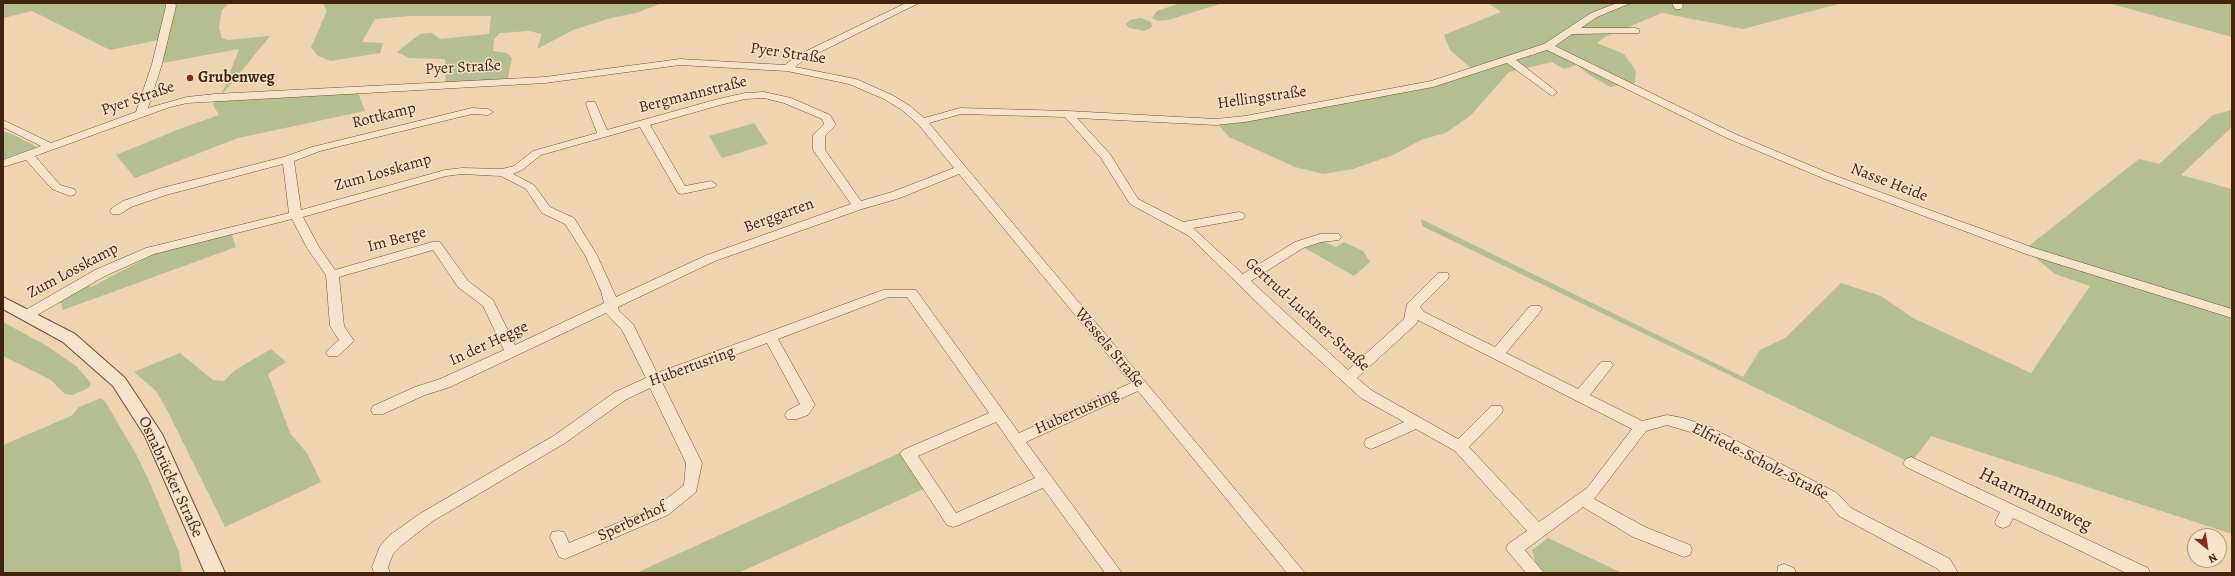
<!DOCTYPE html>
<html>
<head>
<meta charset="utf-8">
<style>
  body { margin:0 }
  #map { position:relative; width:2235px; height:576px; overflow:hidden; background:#efd4b0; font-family:Alegreya,serif }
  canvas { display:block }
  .frame { position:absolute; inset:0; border:4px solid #452311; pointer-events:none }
  .north { position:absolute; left:2187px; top:528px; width:40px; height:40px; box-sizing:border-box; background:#f5e3cc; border:1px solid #af9681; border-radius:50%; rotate:150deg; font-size:11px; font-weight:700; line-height:16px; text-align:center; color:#452311 }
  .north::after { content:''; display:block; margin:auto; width:14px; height:18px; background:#8f2418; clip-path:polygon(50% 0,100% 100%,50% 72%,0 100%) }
</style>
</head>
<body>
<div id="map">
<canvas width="2235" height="576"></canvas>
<div class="frame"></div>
<div class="north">N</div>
</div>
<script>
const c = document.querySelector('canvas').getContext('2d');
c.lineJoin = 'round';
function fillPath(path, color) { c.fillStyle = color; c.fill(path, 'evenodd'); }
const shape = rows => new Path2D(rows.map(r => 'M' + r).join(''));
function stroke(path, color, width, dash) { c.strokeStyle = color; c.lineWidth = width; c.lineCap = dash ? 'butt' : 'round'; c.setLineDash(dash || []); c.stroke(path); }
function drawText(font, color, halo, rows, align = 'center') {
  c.font = font + ' Alegreya,serif'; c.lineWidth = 3; c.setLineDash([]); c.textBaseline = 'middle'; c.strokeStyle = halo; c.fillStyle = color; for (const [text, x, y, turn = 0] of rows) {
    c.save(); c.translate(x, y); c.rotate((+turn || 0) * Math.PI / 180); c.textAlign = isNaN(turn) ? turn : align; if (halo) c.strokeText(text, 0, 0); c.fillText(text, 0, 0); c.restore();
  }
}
fillPath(shape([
  [3,3,229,3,222,10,219,27,222,38,228,40,270,36,221,96,357,89,365,111,238,138,135,178,116,155,182,128,219,115,213,105,215,97,221,96,239,49,157,64,163,39,110,50,32,11,3,18],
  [323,3,662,3,636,13,611,18,573,30,537,49,542,34,529,31,500,33,494,39,493,51,507,53,512,58,507,82,446,85,445,59,409,58,397,52,420,34,432,33,440,39,489,34,491,16,409,16,375,19,362,42,383,43,380,53,331,61,318,56,311,47,327,11],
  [1180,3,1223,3,1168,20,1158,21,1152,18,1157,11],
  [1488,3,1842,3,1743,29,1662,13,1605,37,1597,43,1624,54,1636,71,1635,83,1610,87,1588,74,1577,65,1564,69,1552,62,1509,72,1471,115,1446,133,1423,139,1393,155,1353,169,1323,174,1295,167,1229,137,1216,122,1408,90,1472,69,1450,50,1444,35,1501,12],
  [2108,3,2232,3,2232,37],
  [1141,18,1151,22,1152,27,1144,31,1129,28,1126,24,1130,20],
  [2232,110,2232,127,2181,175,2232,189,2232,534,1931,436,1911,463,1422,226,1421,219,1743,377,1760,350,1785,338,1841,283,1881,296,1913,318,2031,373,2090,286,2055,274,2025,249,2139,159,2159,164,2213,115],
  [754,123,768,144,722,158,709,136],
  [3,131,12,134,37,147,3,159],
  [231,233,236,247,63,310,61,303,54,303,85,285,91,287,156,253],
  [1323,241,1336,247,1344,242,1363,251,1370,262,1354,276,1303,247],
  [3,322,47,346,76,366,91,383,89,388,72,395,65,394,51,380,3,356],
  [271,349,286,362,268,374,290,433,307,453,321,482,225,527,166,408,156,391,134,372,180,353,213,380,224,381,235,370],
  [101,398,106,403,136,454,150,483,179,552,182,573,3,573,3,445,71,416,79,407],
  [904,451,926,488,738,573,636,573],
  [1548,538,1622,573,1545,573,1536,564,1532,550]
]), '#b4be8e');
const minor = shape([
  [165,3,175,3,176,6,162,64,148,108,187,97,215,94,545,77,680,59,785,65,796,56,906,3,919,3,804,60,795,67,856,79,892,95,910,106,924,118,960,108,1068,111,1216,119,1245,116,1431,81,1544,44,1591,13,1617,3,1631,3,1597,17,1581,28,1635,28,1639,29,1639,33,1572,34,1555,46,1735,134,1833,175,2034,248,2232,309,2232,318,2026,254,1825,179,1727,138,1547,50,1516,60,1556,91,1557,93,1552,96,1507,63,1433,87,1245,122,1216,125,1077,118,1110,154,1138,199,1183,222,1239,212,1243,213,1245,216,1243,219,1193,228,1243,274,1295,242,1320,234,1339,234,1341,237,1339,240,1321,242,1303,248,1251,281,1348,370,1404,319,1407,304,1438,273,1448,273,1449,276,1448,279,1420,307,1424,312,1495,347,1530,306,1540,306,1542,309,1540,312,1506,353,1578,389,1601,362,1611,362,1613,365,1611,368,1590,395,1642,421,1667,415,1683,418,1710,427,1837,493,1851,508,1950,559,1958,573,1941,573,1938,569,1839,516,1827,501,1700,435,1667,425,1646,431,1594,499,1645,527,1690,545,1692,550,1690,555,1684,557,1633,537,1583,507,1525,550,1544,573,1526,573,1506,549,1508,544,1527,531,1455,451,1416,429,1376,447,1371,449,1366,447,1364,443,1366,439,1404,422,1361,398,1276,321,1189,236,1130,204,1101,158,1065,117,961,114,929,123,1305,573,1287,573,1138,391,1026,442,1122,573,1105,573,1043,488,959,525,953,527,947,525,900,454,903,450,989,413,907,297,889,297,778,339,815,405,808,415,797,419,787,419,785,415,787,411,800,404,767,343,662,382,702,463,696,492,668,515,565,559,559,557,550,537,552,532,558,531,564,532,569,543,656,507,684,485,686,463,650,388,625,400,565,443,433,521,402,545,393,554,388,567,390,573,374,573,372,567,380,546,390,535,421,513,555,435,615,392,646,378,622,330,606,313,450,387,425,395,383,414,373,414,371,410,373,406,415,387,440,379,504,350,483,306,458,287,433,250,339,277,344,326,354,341,338,356,328,356,326,353,328,350,339,340,330,326,326,275,307,248,292,219,154,254,105,276,32,318,22,318,20,315,22,312,95,270,146,248,289,213,283,164,166,195,131,207,120,214,112,214,110,211,112,208,123,201,158,189,284,157,312,147,472,108,488,109,493,112,488,115,472,114,320,151,294,161,301,210,445,170,462,168,502,169,514,166,533,151,597,133,586,104,587,102,595,102,607,130,718,99,745,93,764,92,791,98,830,115,836,125,825,136,825,150,861,201,892,192,954,168,918,124,902,110,884,99,849,84,787,71,680,65,545,83,187,103,170,107,35,156,60,185,74,189,76,192,74,195,70,196,52,189,26,160,3,167,3,160,41,146,3,127,3,120,51,143,136,112,152,64,166,6,165,3],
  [764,98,784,103,822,119,824,124,813,135,813,150,851,204,707,255,616,297,597,255,574,218,550,207,534,185,513,174,522,170,541,155,640,127,678,193,682,194,715,187,717,185,711,181,685,186,650,125,720,105,745,99,764,98],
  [462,174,501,176,526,189,542,213,565,224,585,255,601,291,604,303,515,345,493,300,468,281,440,242,432,242,335,270,319,247,303,217,446,176,462,174],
  [959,174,1131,383,1019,433,916,290,883,290,657,373,633,324,619,311,618,307,715,261,862,209,900,198,959,174],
  [1418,320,1632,429,1587,488,1539,522,1469,447,1501,414,1503,410,1501,406,1491,406,1458,439,1371,390,1357,378,1416,324,1418,320],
  [996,422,1035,478,956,513,918,456,996,422],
  [1672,3,1682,3,1683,7,1681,9,1675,9,1672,3],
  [1911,457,2148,568,2150,573,2126,573,2013,518,2009,526,2003,528,1997,526,1995,522,2000,512,1906,467,1903,463,1906,459,1911,457],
  [1784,564,1794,568,1796,573,1777,573,1778,566,1784,564]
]);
const tertiary = shape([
  [3,297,75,334,125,378,162,434,225,573,205,573,145,436,113,386,63,342,3,309,3,297]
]);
stroke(minor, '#704f39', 1);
stroke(tertiary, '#704f39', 2);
fillPath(minor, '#f5e3cc');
fillPath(tertiary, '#f5e3cc');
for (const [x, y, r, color] of [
  [190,78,4,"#8f2418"]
]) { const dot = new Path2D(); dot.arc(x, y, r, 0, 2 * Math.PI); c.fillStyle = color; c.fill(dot); stroke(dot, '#f5e3cc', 1.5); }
drawText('16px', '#452311', '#f5e3cc', [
  ["Pyer Straße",788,54,8],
  ["Pyer Straße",463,68,-3],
  ["Bergmannstraße",693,95,-14],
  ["Hellingstraße",1262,98,-8],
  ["Pyer Straße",138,99,-19],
  ["Rottkamp",384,116,-14],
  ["Zum Losskamp",383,173,-16],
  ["Nasse Heide",1889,183,21],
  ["Berggarten",779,216,-20],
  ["Im Berge",397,240,-15],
  ["Zum Losskamp",73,271,-28],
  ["Gertrud-Luckner-Straße",1307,315,42],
  ["In der Hegge",489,344,-25],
  ["Wessels Straße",1109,348,50],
  ["Hubertusring",692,367,-20],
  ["Hubertusring",1077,412,-24],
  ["Elfriede-Scholz-Straße",1760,462,27],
  ["Osnabrücker Straße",170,477,65],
  ["Sperberhof",632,522,-25]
]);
drawText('bold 16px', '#452311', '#f5e3cc', [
  ["Grubenweg",198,78]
], 'left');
drawText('19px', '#452311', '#f5e3cc', [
  ["Haarmannsweg",2035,500,26]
]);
</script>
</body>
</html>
